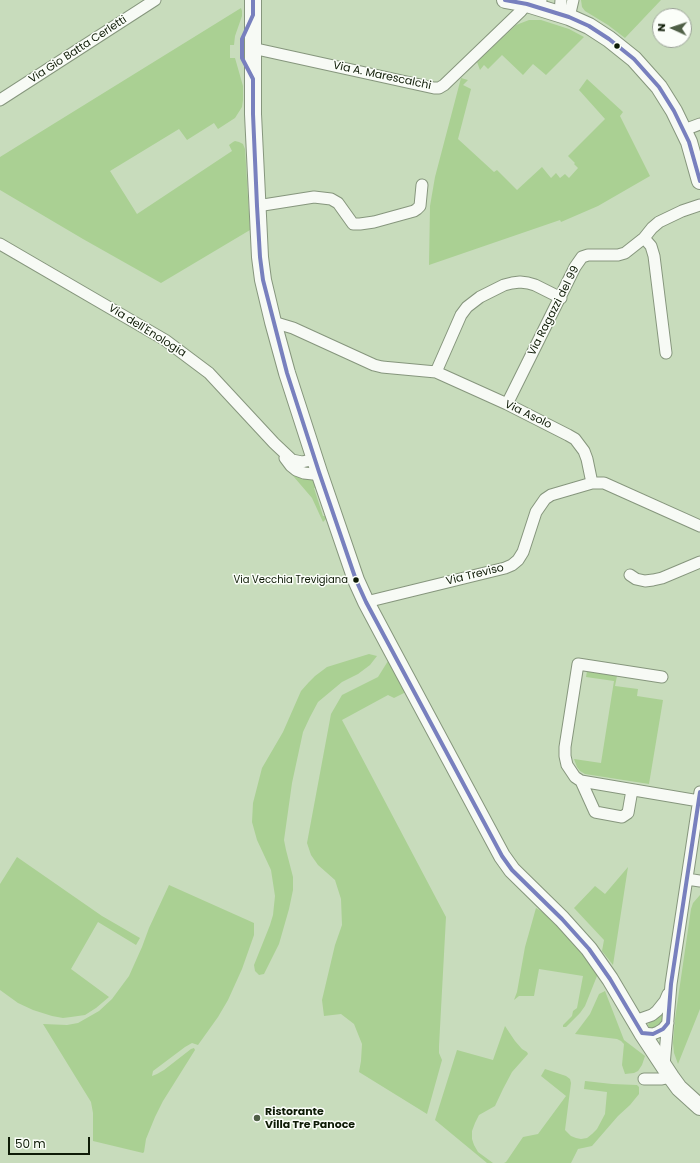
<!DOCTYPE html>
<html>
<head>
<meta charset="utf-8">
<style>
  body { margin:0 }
  #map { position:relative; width:700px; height:1163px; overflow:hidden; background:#c8dcbc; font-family:Poppins,sans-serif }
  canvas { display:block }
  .north { position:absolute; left:652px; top:8px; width:40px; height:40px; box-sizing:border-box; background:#fbfef9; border:1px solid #9ca398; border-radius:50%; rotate:273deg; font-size:11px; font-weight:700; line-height:16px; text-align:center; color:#0e1b06 }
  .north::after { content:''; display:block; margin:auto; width:14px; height:18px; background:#4f5f46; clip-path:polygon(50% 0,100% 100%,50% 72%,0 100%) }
  .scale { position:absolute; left:8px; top:1137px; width:82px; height:18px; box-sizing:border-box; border:2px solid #0e1b06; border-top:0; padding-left:5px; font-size:12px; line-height:14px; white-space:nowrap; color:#0e1b06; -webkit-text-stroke:3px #fbfef9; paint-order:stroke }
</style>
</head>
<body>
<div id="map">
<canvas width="700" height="1163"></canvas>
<div class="north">N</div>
<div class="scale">50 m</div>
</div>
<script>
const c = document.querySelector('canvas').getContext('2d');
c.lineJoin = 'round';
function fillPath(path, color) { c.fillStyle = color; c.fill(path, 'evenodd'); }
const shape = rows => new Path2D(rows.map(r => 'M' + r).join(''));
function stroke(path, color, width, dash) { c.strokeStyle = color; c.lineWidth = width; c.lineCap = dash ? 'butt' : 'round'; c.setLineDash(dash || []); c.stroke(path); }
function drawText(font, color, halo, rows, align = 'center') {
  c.font = font + ' Poppins,sans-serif'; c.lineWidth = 3; c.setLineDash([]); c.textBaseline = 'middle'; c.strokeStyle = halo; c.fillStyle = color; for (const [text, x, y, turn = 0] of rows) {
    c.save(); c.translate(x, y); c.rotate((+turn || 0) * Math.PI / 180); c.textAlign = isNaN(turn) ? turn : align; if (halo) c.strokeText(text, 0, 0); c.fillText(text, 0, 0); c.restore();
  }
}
fillPath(shape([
  [581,0,661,0,625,38,608,25,585,11,582,7],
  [241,8,242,11,242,16,235,36,234,45,230,45,230,58,235,58,243,86,243,100,242,107,235,118,218,129,214,123,187,140,179,129,110,171,137,214,232,151,229,145,233,142,235,141,239,142,243,144,245,149,250,230,161,283,83,239,0,190,0,157],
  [529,20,541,20,569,29,584,37,546,75,533,64,523,75,502,55,488,69,484,65,480,70,477,62,516,25],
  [461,78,468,80,463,85,471,89,458,139,494,172,497,170,517,190,542,167,551,178,556,173,560,178,565,174,569,178,578,168,574,164,575,163,568,156,605,119,579,90,587,79,623,112,620,116,650,176,598,206,561,222,560,220,429,265,430,206,435,177],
  [288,470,314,480,317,487,314,488,323,516,326,516,327,518,323,522,312,498],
  [369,654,377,656,370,665,358,674,342,682,318,702,310,717,303,732,292,783,284,840,286,850,293,877,293,890,289,909,279,944,264,974,259,975,255,971,254,965,270,925,273,915,275,896,271,870,257,840,252,822,253,803,262,768,283,732,301,691,309,682,315,676,327,667],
  [388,661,406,692,394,698,388,695,342,720,446,917,439,1046,439,1053,442,1060,427,1114,359,1072,361,1061,362,1044,354,1024,341,1014,324,1016,322,1000,335,945,342,925,341,899,335,880,318,865,311,855,307,843,331,714,342,695,378,677],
  [587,671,617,676,615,686,638,689,637,696,663,700,649,784,585,774,580,771,577,767,574,759,601,763,614,681,586,677],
  [17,857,102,916,140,938,136,945,98,922,71,969,109,997,96,1008,85,1015,71,1017,63,1018,52,1016,33,1010,18,1003,0,990,0,884],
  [628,867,613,965,602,951,604,940,574,908,595,886,605,894],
  [169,885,254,923,254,935,242,969,228,1000,218,1017,198,1045,192,1043,185,1047,153,1071,152,1076,157,1074,164,1070,191,1049,194,1048,195,1050,163,1101,155,1117,146,1139,144,1152,143,1153,93,1141,93,1113,91,1102,43,1024,67,1025,78,1023,99,1011,112,999,129,976,142,947,149,928],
  [700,895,700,1009,678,1064,674,1053,673,1043,675,1019,691,909,693,903],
  [536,908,551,917,578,945,597,972,597,976,585,1006,580,1013,566,1027,563,1027,563,1025,572,1016,573,1011,577,1008,583,976,539,969,534,996,519,996,514,1000,517,992,525,947],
  [605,991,624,1040,645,1056,642,1065,638,1071,634,1073,625,1074,622,1065,624,1044,621,1041,617,1039,575,1034,590,1014,599,994],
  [661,1014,663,1015,664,1017,657,1028,650,1029,648,1025,649,1023],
  [505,1026,515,1041,522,1049,527,1052,528,1054,512,1072,503,1089,495,1106,479,1115,475,1123,472,1131,472,1139,474,1145,478,1152,493,1163,487,1163,435,1120,457,1050,493,1060],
  [545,1069,566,1076,570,1079,571,1083,565,1130,571,1136,576,1138,581,1139,587,1138,592,1134,597,1129,605,1114,607,1092,584,1089,585,1081,612,1084,637,1085,639,1087,639,1094,630,1105,618,1116,592,1146,578,1149,571,1163,504,1163,506,1162,523,1137,538,1134,566,1096,541,1076]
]), '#aad093');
const street = shape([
  [560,13,561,0],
  [569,17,573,0],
  [252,48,434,88,439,88,444,85,469,61,521,11,527,4,541,0],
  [0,100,155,0],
  [684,130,700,124],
  [257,206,314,197,331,199,338,203,353,224,360,224,374,222,414,211,417,209,420,206,422,185],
  [644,238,651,246,654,256,666,353],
  [0,244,165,340,209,373,274,443,292,460,302,462,315,459],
  [273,322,293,328,374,365,382,367,436,372,507,404,568,435,575,439,584,451,587,459,592,483],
  [436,372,461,315,467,307,480,297,504,285,512,283,520,282,528,283,535,285,561,298],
  [507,404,575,267,582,257,588,255,618,255,625,253,644,238,652,228,659,222,682,211,700,205],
  [285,458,291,466,296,470,304,473,313,474,319,472],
  [630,575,636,579,645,581,653,580,662,578,700,562],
  [366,602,505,568,512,565,518,560,523,552,536,512,545,499,551,495,592,483,604,483,700,526],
  [662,677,578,664,565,747,565,756,567,765,575,777,581,781,699,801],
  [581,781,595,812,622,817,628,813,632,790],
  [687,879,700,881],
  [635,1021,652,1015,657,1011,665,1001,668,994],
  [642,1033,653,1034,658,1032,663,1029,668,1023],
  [664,1066,671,984,700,792],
  [644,1079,662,1079,671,1077]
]);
const secondary = shape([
  [253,0,253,114,260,257,263,280,273,322,287,373,319,472,356,580,366,602,391,649,502,856,512,870,562,919,589,949,610,979,642,1033,671,1077,679,1088,700,1107],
  [505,0,527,4,569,17,589,26,609,39,634,59,659,87,674,111,689,142,700,181]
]);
stroke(street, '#86967d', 13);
stroke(secondary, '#86967d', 18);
stroke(street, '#f7faf5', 11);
stroke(secondary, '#f7faf5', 16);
stroke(shape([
  [253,0,253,15,242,39,242,58,253,79,253,114,257,206,260,257,263,280,287,373,319,472,356,580,366,602,502,856,512,870,562,919,589,949,610,979,642,1033,653,1034,663,1029,668,1023,671,984,700,792],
  [505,0,527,4,569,17,589,26,609,39,634,59,659,87,674,111,689,142,700,181]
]), '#7880be', 4);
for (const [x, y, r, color] of [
  [617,46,3.5,"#0e1b06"],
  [356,580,3.5,"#0e1b06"],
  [257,1118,4,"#4f5f46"]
]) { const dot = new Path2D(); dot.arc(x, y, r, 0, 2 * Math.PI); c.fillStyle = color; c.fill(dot); stroke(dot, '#fbfef9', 1.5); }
drawText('10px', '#0e1b06', '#fbfef9', [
  ["Via Vecchia Trevigiana",348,580]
], 'right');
drawText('11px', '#0e1b06', '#fbfef9', [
  ["Via Gio Batta Cerletti",78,50,-33],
  ["Via A. Marescalchi",382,76,12],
  ["Via Ragazzi del 99",554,311,-63],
  ["Via dell'Enologia",147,331,32],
  ["Via Asolo",528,415,26],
  ["Via Treviso",475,575,-14]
]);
drawText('bold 11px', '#0e1b06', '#fbfef9', [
  ["Ristorante",265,1112],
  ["Villa Tre Panoce",265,1125]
], 'left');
</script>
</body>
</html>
